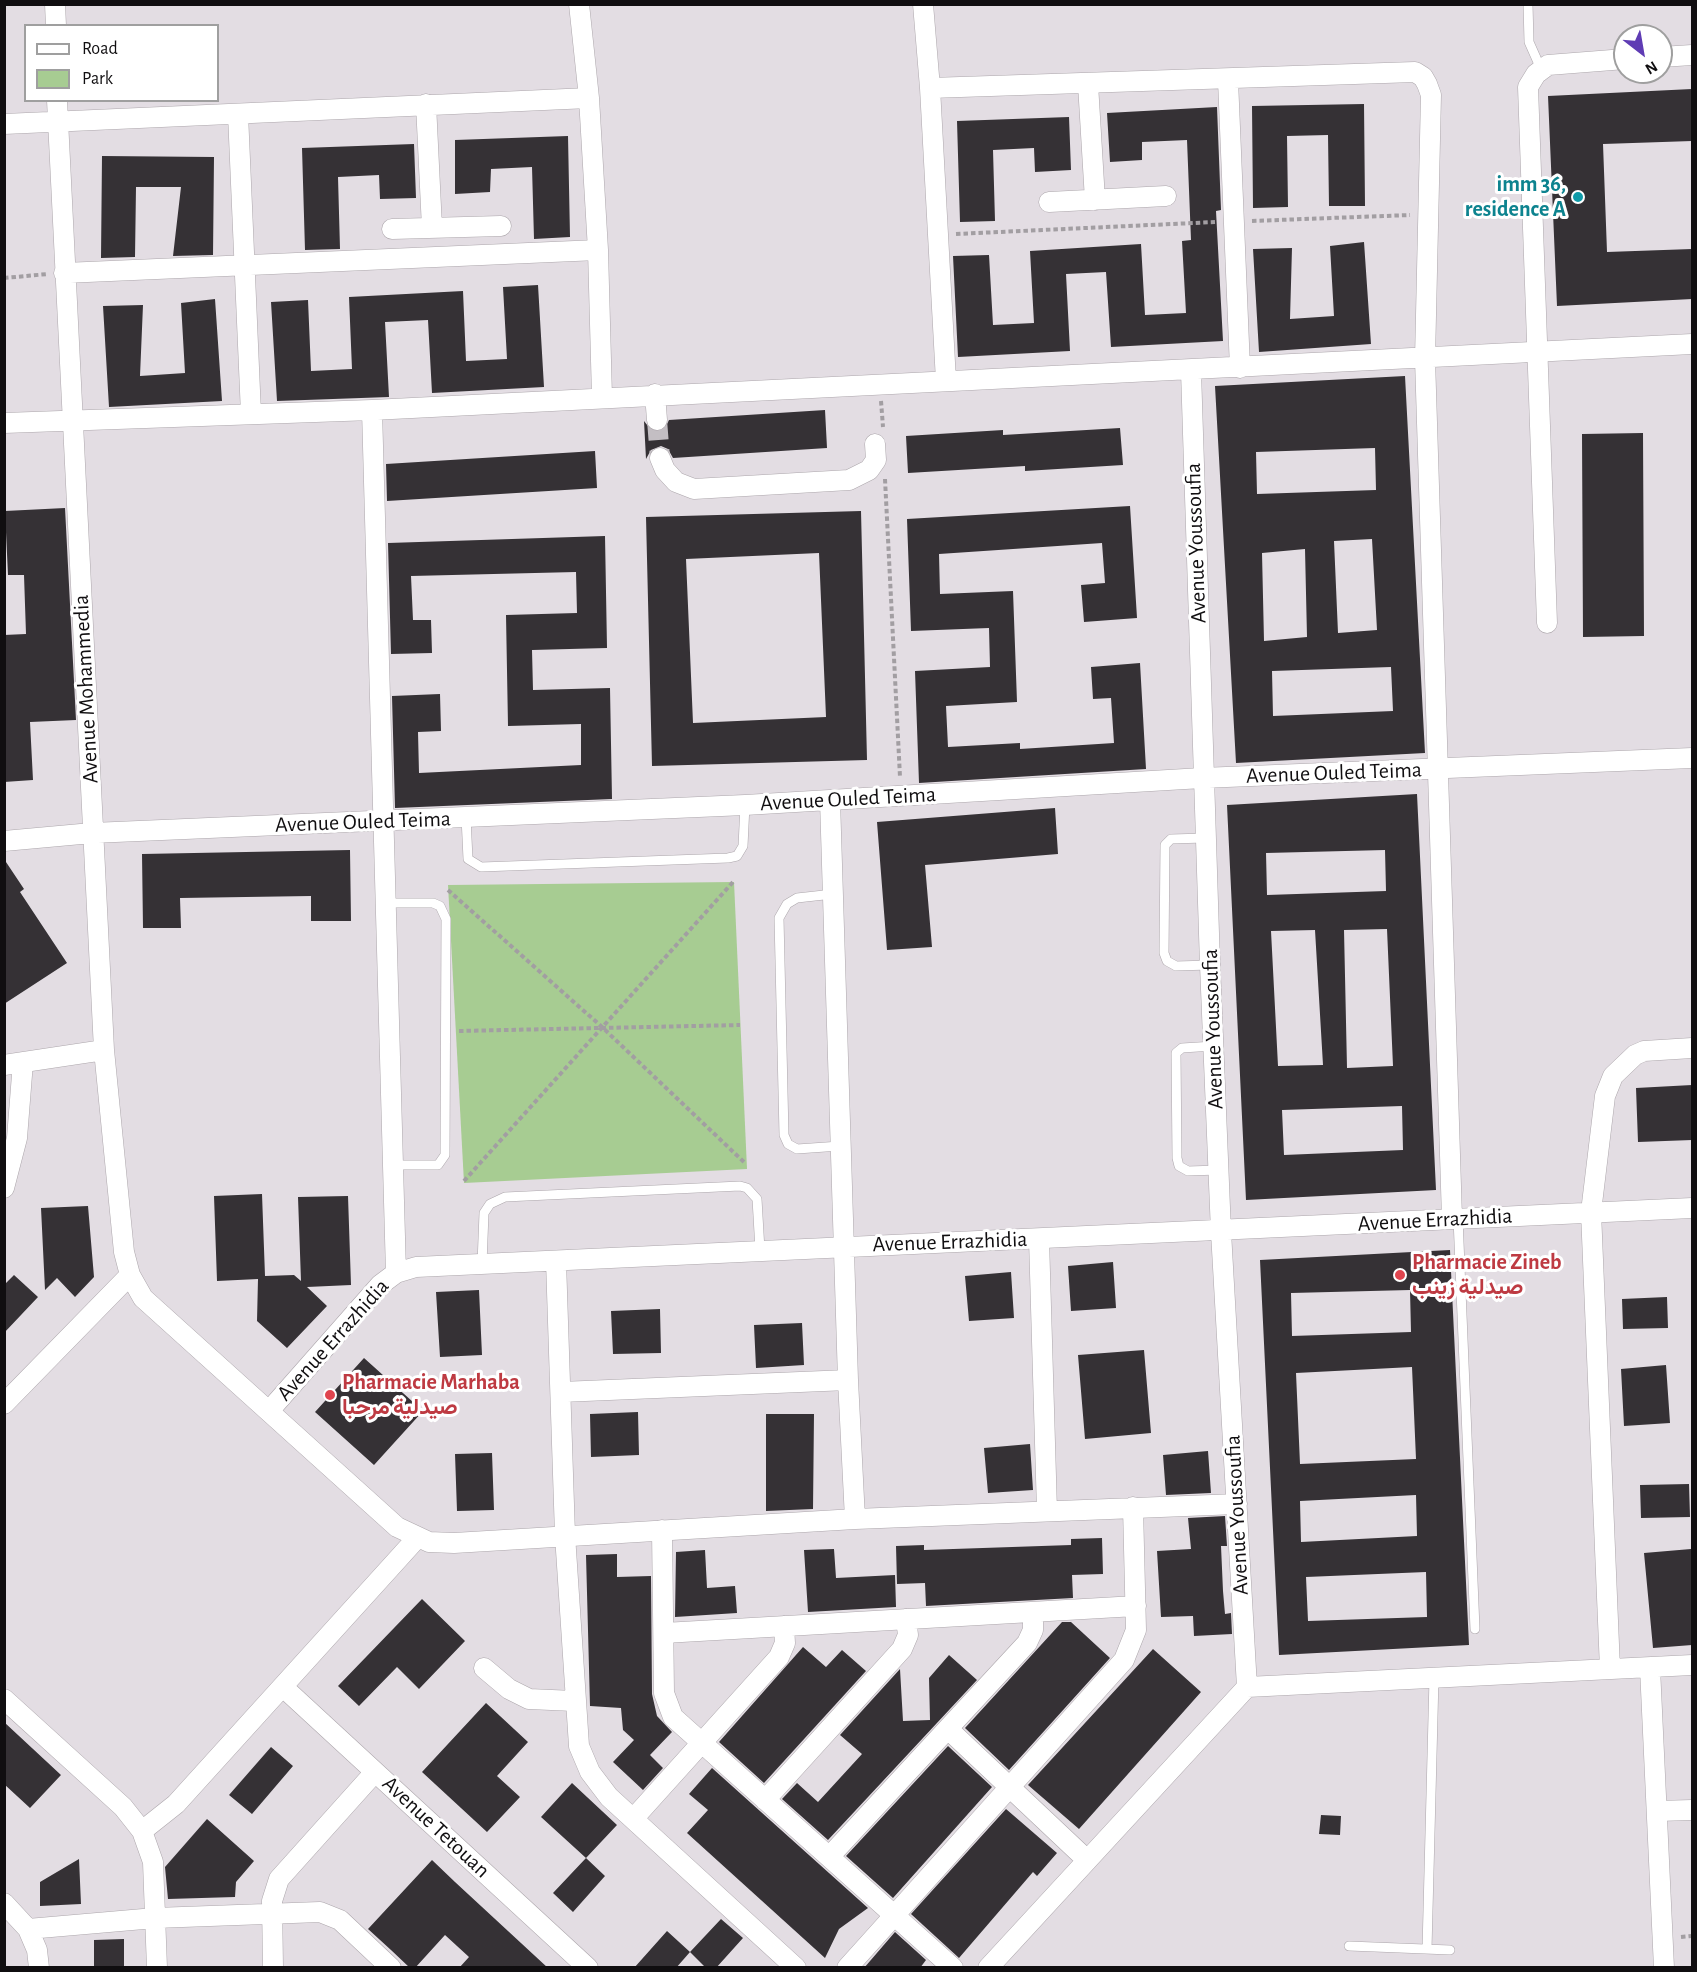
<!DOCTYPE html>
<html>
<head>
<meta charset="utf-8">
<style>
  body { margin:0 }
  #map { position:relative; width:1697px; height:1972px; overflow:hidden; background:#e3dde3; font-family:"Alegreya Sans",sans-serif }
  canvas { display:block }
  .frame { position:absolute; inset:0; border:6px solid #100e10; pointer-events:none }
  .legend { position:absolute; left:24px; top:24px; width:195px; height:78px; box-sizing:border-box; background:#fff; border:2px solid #9f9f9f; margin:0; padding:8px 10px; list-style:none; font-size:18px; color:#100e10 }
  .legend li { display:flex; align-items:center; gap:12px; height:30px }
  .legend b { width:30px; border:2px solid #9f9f9f }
  .north { position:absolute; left:1613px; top:24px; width:60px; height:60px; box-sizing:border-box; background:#fff; border:2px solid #9f9f9f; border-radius:50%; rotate:149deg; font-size:16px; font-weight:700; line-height:24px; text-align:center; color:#100e10 }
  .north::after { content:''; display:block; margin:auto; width:21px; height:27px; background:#5f3cb4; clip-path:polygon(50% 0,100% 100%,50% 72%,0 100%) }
</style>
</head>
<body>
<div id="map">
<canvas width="1697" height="1972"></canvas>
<div class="frame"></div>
<ul class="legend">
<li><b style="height:8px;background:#fff"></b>Road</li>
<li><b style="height:16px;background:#a7cc92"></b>Park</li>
</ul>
<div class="north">N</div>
</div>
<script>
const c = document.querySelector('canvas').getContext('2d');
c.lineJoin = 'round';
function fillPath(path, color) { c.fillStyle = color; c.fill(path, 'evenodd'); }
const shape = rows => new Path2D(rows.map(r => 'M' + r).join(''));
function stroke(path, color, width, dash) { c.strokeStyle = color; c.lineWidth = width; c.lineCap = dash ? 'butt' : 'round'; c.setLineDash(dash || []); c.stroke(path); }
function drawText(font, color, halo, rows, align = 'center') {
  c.font = font + ' "Alegreya Sans",Vazirmatn,sans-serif'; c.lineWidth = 6; c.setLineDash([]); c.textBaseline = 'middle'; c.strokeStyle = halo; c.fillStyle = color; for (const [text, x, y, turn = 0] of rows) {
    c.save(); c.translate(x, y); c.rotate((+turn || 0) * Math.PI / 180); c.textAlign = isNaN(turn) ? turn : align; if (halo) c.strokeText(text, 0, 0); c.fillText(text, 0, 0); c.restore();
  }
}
fillPath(shape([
  [734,882,747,1169,464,1183,448,885]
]), '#a7cc92');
fillPath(shape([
  [1692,89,1692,141,1603,144,1607,252,1692,249,1692,299,1557,306,1548,96],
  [1364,104,1365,206,1329,206,1328,135,1287,136,1288,207,1253,208,1252,106],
  [1217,107,1221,210,1216,211,1223,341,1111,347,1106,272,1066,274,1070,351,958,357,953,256,989,255,993,325,1034,323,1030,251,1141,244,1145,315,1186,313,1182,241,1191,240,1187,140,1142,142,1142,160,1110,162,1107,113],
  [1069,117,1071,170,1035,172,1034,148,993,150,995,221,960,222,957,121],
  [568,136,570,237,534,239,532,167,491,169,490,192,455,194,455,140],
  [414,144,416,198,380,199,379,175,338,177,340,249,305,250,302,148],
  [102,156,214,157,213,255,173,256,181,187,136,187,135,257,101,258],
  [1364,242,1371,344,1259,352,1253,249,1292,248,1290,319,1334,316,1330,246],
  [538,285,544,387,432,393,428,320,385,322,389,397,277,401,271,302,308,300,311,371,352,369,349,297,463,291,466,361,507,359,503,287],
  [215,299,222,401,109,407,103,306,143,305,140,376,185,373,181,303],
  [1405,376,1425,753,1236,763,1215,386],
  [1375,448,1376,490,1257,494,1256,452],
  [1372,539,1377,630,1338,633,1334,541],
  [1305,549,1307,637,1264,641,1262,553],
  [1391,667,1393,711,1273,716,1272,671],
  [825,410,827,448,673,458,668,449,661,446,651,450,646,459,644,421,651,430,657,432,664,430,669,420],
  [1120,428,1123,465,1025,471,1025,466,908,473,906,436,1003,430,1003,435],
  [1643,433,1644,636,1583,637,1582,434],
  [595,451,597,488,387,501,386,464],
  [1130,506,1137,618,1084,622,1081,585,1105,583,1102,543,939,554,940,594,1013,591,1017,702,946,706,948,747,1020,743,1020,749,1114,743,1111,698,1093,699,1091,667,1140,663,1146,769,919,783,915,671,990,667,989,628,911,631,907,519],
  [65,508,76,720,30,722,33,780,4,782,4,635,26,634,24,575,8,575,5,511],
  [861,511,867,760,652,766,646,517],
  [819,553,826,717,693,723,686,559],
  [605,536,607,648,532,650,533,690,610,688,612,799,395,808,392,696,440,694,441,731,418,732,419,773,581,765,581,724,508,726,506,615,577,613,576,572,411,576,413,620,431,620,432,653,391,654,388,543],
  [1417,794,1436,1190,1246,1200,1227,805],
  [1385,850,1386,891,1267,895,1266,853],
  [1387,929,1393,1066,1347,1068,1344,930],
  [1315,930,1323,1065,1278,1066,1271,931],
  [1402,1106,1403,1150,1284,1155,1282,1110],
  [1055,808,1058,854,925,865,932,947,887,950,877,822],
  [350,850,351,921,311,921,311,896,180,898,181,928,143,928,142,854],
  [4,859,24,889,20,892,67,963,4,1004],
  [1692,1085,1692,1140,1638,1142,1636,1088],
  [262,1194,265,1276,294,1275,301,1281,298,1197,348,1196,351,1285,307,1287,327,1306,287,1348,257,1321,258,1279,217,1281,214,1196],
  [88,1206,94,1277,75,1297,57,1278,45,1290,41,1208],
  [1450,1250,1469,1645,1279,1655,1260,1260],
  [1410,1290,1411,1332,1292,1336,1291,1293],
  [1412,1367,1416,1459,1300,1464,1296,1373],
  [1416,1495,1417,1536,1301,1542,1300,1501],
  [1426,1572,1427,1617,1308,1621,1306,1577],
  [1113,1262,1116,1308,1071,1311,1068,1266],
  [1011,1272,1014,1318,969,1321,965,1276],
  [14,1275,38,1297,4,1333,4,1285],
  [479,1290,482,1355,440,1357,436,1292],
  [1667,1297,1668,1328,1623,1329,1622,1299],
  [660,1309,661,1353,613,1354,611,1311],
  [802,1323,804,1365,756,1368,754,1325],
  [1144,1350,1151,1433,1085,1439,1078,1355],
  [364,1358,423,1411,374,1465,315,1412],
  [1666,1365,1670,1423,1624,1426,1621,1369],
  [638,1412,639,1455,591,1457,590,1414],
  [766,1414,814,1414,813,1509,766,1511],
  [1030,1444,1033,1490,988,1493,984,1448],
  [1208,1451,1211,1493,1166,1495,1163,1455],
  [492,1453,494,1510,457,1511,455,1454],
  [1689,1484,1690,1517,1641,1518,1640,1485],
  [1225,1516,1227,1546,1221,1546,1223,1591,1225,1614,1231,1613,1232,1634,1194,1636,1193,1616,1161,1617,1157,1551,1191,1549,1188,1518],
  [1102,1538,1103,1574,1072,1575,1073,1598,926,1606,925,1583,897,1584,896,1546,924,1545,924,1550,1071,1545,1071,1539],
  [834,1549,836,1578,895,1575,896,1607,808,1612,804,1550],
  [1691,1549,1692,1645,1653,1648,1644,1553],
  [705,1550,707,1588,735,1586,737,1613,675,1617,676,1552],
  [617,1554,617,1577,651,1576,652,1694,657,1716,672,1732,650,1755,663,1768,643,1790,613,1762,634,1740,623,1730,621,1708,590,1706,586,1555],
  [422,1599,465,1641,419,1689,397,1667,359,1706,338,1686],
  [1062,1622,1071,1622,1110,1658,1009,1770,965,1728],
  [803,1647,826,1667,842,1650,866,1671,764,1783,719,1742],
  [1153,1649,1201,1692,1079,1829,1028,1785],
  [949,1655,977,1680,828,1840,782,1799,797,1783,818,1802,862,1754,840,1735,900,1669,903,1721,930,1720,929,1678],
  [486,1703,528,1742,497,1776,520,1797,487,1832,422,1772],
  [4,1722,61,1775,30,1808,4,1784],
  [948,1746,992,1787,893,1898,846,1856],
  [271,1747,293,1766,252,1814,229,1795],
  [712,1768,868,1908,839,1929,825,1958,687,1833,708,1810,689,1794],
  [572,1783,617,1825,586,1858,541,1817],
  [1006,1809,1057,1853,1037,1876,1033,1872,959,1958,911,1914],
  [1321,1815,1341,1816,1340,1835,1319,1834],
  [207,1819,254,1861,236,1882,235,1897,168,1899,165,1867],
  [586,1858,605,1876,573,1912,553,1893],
  [79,1859,81,1904,40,1906,40,1882],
  [432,1860,455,1882,548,1968,459,1968,469,1957,445,1935,415,1968,410,1968,391,1950,368,1929],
  [721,1919,743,1938,716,1968,706,1968,690,1952],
  [667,1931,690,1952,676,1968,634,1968],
  [895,1932,926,1960,920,1968,864,1968],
  [124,1939,124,1966,94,1966,94,1940]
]), '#353135');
stroke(shape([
  [657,420,660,458]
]), '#c3bec3', 20, [20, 10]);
const lane = shape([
  [1528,4,1529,42,1541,69],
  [466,817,468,859,481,867,728,858,737,856,743,846,745,805],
  [1205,838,1171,839,1165,845,1164,953,1167,961,1176,966,1210,965],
  [833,894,797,898,787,904,779,918,784,1135,788,1144,797,1149,840,1146],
  [385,903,433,903,440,906,446,919,445,1155,438,1165,392,1165],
  [1214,1046,1182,1048,1176,1053,1177,1158,1179,1166,1188,1171,1219,1170],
  [1458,1218,1475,1629],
  [482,1264,484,1213,490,1204,505,1197,740,1186,747,1188,757,1199,760,1250],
  [1349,1946,1450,1950],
  [1427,1949,1434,1678]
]);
const street = shape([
  [55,4,56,26],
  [579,4,589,98,598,250,602,397],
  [923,4,930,88,946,381],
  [1661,57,1692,55],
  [1228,80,1240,368],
  [1088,84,1095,200],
  [930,88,1415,72,1423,77,1427,84,1431,95,1425,359,1452,1218],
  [57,100,104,1050,124,1252,130,1275,143,1298,397,1527,429,1542,454,1543,855,1519,1237,1504],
  [426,104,432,228],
  [238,114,251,414],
  [4,124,589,98],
  [1049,202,1166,196],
  [392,229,501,226],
  [64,273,598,250],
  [1191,371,1210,965,1221,1232,1247,1687],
  [655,394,657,420],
  [372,410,396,1273],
  [4,423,372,410,1692,344],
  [660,458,665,470,676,482,694,489,849,480,869,470,876,460,875,444],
  [1547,623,1528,87,1536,74,1548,65,1625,59],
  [830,800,848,1380,855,1519],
  [4,841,92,833,745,805,1202,778,1692,758],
  [4,1065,104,1050],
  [4,1188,17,1138,23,1062],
  [1039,1239,1047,1511],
  [556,1261,565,1535,579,1746,590,1772,609,1797,796,1968],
  [561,1392,848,1380],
  [4,1404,130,1275],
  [269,1411,380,1285,396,1273,416,1267,1692,1208],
  [662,1530,664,1693,673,1717,953,1968],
  [664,1633,1136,1606],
  [484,1668,509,1689,529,1699,574,1701],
  [1650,1668,1664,1968],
  [1610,1669,1591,1212,1605,1096,1613,1076,1635,1055,1644,1051,1692,1048],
  [283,1687,588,1968],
  [4,1699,123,1807,142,1831,153,1862,157,1968],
  [948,1729,1087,1860],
  [765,1800,902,1649,908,1635,906,1619],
  [1657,1811,1692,1810],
  [633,1819,779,1657,785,1643,784,1626],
  [142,1831,176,1804,417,1538],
  [829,1857,1027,1643,1033,1630,1033,1612],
  [4,1903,28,1929,37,1950,39,1968],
  [28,1929,155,1918,320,1912,340,1920,391,1968],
  [273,1968,272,1901,279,1879,375,1772],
  [847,1968,1124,1660,1136,1630,1133,1507],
  [988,1968,1247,1687,1692,1665]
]);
stroke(lane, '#aca6ab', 10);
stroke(street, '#aca6ab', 21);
stroke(shape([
  [1252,221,1410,215],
  [956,234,1215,222],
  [4,278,48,274],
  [881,401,883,427],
  [885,479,900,777],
  [448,890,602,1027,746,1164],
  [459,1031,740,1025],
  [464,1181,733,882],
  [1681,1937,1692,1936]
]), '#a29ea2', 4, [4.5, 3]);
stroke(lane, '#fff', 9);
stroke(street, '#fff', 20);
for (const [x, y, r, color] of [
  [1578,197,6,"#0f9aa8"],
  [1400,1275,6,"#e0444e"],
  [330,1395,6,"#e0444e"]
]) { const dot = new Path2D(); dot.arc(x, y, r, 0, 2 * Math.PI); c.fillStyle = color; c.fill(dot); stroke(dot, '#fff', 2); }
drawText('bold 22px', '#0d838f', '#fff', [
  ["imm 36,",1566,184],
  ["residence A",1566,209]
], 'right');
drawText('22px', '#100e10', '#fff', [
  ["Avenue Youssoufia",1196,543,-92],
  ["Avenue Mohammedia",86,689,-93],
  ["Avenue Ouled Teima",1334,773,-2],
  ["Avenue Ouled Teima",848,799,-3],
  ["Avenue Ouled Teima",363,822,-2],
  ["Avenue Youssoufia",1213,1029,-92],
  ["Avenue Errazhidia",1435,1220,-3],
  ["Avenue Errazhidia",950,1242,-2],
  ["Avenue Errazhidia",333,1340,-48],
  ["Avenue Youssoufia",1237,1515,-93],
  ["Avenue Tetouan",436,1827,43]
]);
drawText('bold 22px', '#be3a42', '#fff', [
  ["Pharmacie Zineb",1412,1262],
  ["صيدلية زينب",1412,1287],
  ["Pharmacie Marhaba",342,1382],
  ["صيدلية مرحبا",342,1407]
], 'left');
</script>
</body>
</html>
